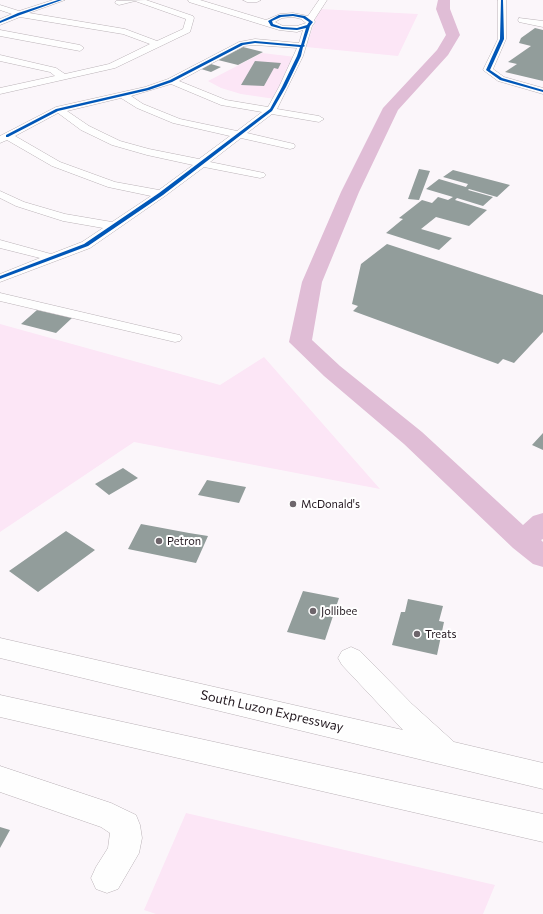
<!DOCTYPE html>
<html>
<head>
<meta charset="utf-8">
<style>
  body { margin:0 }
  canvas { display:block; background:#fbf6fa }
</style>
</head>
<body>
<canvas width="543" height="914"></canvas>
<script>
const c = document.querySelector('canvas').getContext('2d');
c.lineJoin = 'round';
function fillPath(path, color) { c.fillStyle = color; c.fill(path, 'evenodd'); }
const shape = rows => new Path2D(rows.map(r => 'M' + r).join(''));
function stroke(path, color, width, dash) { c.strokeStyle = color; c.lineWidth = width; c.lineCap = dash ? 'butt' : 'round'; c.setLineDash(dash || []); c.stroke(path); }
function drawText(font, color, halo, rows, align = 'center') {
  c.font = font + ' Commissioner,sans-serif'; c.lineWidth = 4; c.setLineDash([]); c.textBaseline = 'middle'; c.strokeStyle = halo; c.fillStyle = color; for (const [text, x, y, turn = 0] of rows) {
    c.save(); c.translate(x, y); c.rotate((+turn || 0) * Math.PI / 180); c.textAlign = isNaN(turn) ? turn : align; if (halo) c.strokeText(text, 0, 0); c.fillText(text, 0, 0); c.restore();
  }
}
fillPath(shape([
  [319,9,418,14,398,56,306,47],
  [262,53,296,57,275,99,241,94,221,88,208,81],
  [0,324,220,385,264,357,380,489,134,442,0,532],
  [186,813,495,885,483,914,156,914,144,910]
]), '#fce6f6');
fillPath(shape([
  [438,0,450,0,450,9,460,35,448,55,398,110,359,192,322,282,312,340,340,366,422,432,523,525,533,516,543,513,543,539,541,540,543,542,543,567,533,564,513,548,404,444,324,376,289,342,302,282,341,192,383,108,437,50,446,35,436,9,438,0]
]), '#e0bdd6');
fillPath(shape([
  [535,28,543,30,543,81,505,72,517,64,508,62,531,46,519,43,521,38],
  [243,47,263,52,238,65,218,60],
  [255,61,281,63,278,69,274,68,264,86,241,85],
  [211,64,221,67,211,72,201,69],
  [419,169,430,171,419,200,408,199],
  [453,170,510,185,497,197,469,189,468,190,493,197,483,206,457,198,455,200,487,210,469,226,436,217,421,229,452,238,439,250,386,233,403,219,399,218,422,200,432,203,438,197,448,200,453,197,426,189,439,179,466,187,468,184,443,177],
  [387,244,543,295,543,332,514,363,503,359,498,364,353,311,358,306,352,304,361,264],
  [37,310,72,318,56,333,21,324],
  [543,433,543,450,532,445],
  [123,468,138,478,109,495,95,484],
  [207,480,246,487,239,503,198,495],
  [141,524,189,533,208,536,196,563,128,549],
  [66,531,95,550,38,592,9,571],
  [303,591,339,598,325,640,287,632],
  [408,599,443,606,439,621,444,622,437,655,392,645,401,612,405,612],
  [0,827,10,830,0,848]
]), '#929d9b');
const minor = shape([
  [53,0,65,0,29,13,125,29,157,41,183,29,186,19,135,1,119,5,115,3,116,1,146,0,193,16,194,18,190,32,115,68,0,94,0,88,55,76,50,72,0,61,0,55,56,68,65,74,109,64,150,44,123,34,20,17,0,25,0,19,12,14,0,10,0,5,19,11,53,0],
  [188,0,200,0,266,20,280,14,293,13,308,16,319,0,327,0,314,20,315,22,312,26,303,56,277,109,319,116,324,119,319,122,272,114,247,133,294,144,295,146,294,148,290,149,241,138,210,162,264,173,266,175,264,177,260,178,204,167,165,196,90,248,0,282,0,274,40,258,0,248,0,240,51,254,82,242,103,228,63,221,16,206,0,198,0,191,24,202,65,214,112,222,151,196,108,187,52,166,7,140,0,143,0,136,56,107,145,87,168,79,239,42,255,39,299,43,303,30,297,32,279,30,189,2,188,0],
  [293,17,301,19,306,23,297,26,283,26,275,22,282,18,293,17],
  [255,45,297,48,279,87,268,107,226,100,179,81,244,46,255,45],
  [171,84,221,105,262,112,237,131,180,119,143,104,131,96,171,84],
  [121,98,137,108,173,123,230,136,199,159,149,149,120,141,89,126,67,111,121,98],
  [58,113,81,130,112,145,147,155,193,165,159,190,115,182,60,162,15,136,58,113],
  [243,0,261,0,257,2,247,2,243,0],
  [498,0,506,0,506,39,493,69,504,77,543,88,543,94,498,81,483,70,498,39,498,0],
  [519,18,543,21,543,27,519,22,518,20,519,18],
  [0,30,80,45,84,48,80,51,0,36,0,30],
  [0,293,175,334,180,335,182,338,180,341,175,342,0,301,0,293]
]);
const motorway = shape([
  [0,638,403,730,342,665,338,658,342,651,351,647,360,651,412,704,454,742,543,763,543,789,0,658,0,638],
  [0,695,543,814,543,842,0,717,0,695],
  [0,766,111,803,136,815,140,825,142,838,139,853,118,889,107,893,96,889,91,878,96,867,108,848,110,833,101,827,0,792,0,766]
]);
stroke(minor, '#bab2b7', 1);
stroke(motorway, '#bab2b7', 1);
fillPath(minor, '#fefefe');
fillPath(motorway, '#fefefe');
fillPath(shape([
  [58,0,62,0,20,15,0,23,0,21,18,13,58,0],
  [501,0,503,0,504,39,490,70,502,78,543,90,543,92,500,80,486,70,500,39,501,0],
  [293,14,305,16,313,22,310,26,304,45,305,46,303,47,301,56,286,87,272,111,163,195,88,246,0,279,0,276,84,244,159,193,270,109,282,87,297,56,300,47,255,43,243,45,172,82,149,90,58,111,8,137,6,137,6,135,56,109,147,88,170,80,241,43,255,41,301,45,306,28,297,30,282,29,271,26,268,21,279,15,293,14],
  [293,16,303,18,309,22,307,25,297,28,282,27,273,24,272,21,281,17,293,16]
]), '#0057b8');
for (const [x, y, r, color] of [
  [293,504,4,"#6d656b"],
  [159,541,4,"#6d656b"],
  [313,611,4,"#6d656b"],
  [417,634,4,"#6d656b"]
]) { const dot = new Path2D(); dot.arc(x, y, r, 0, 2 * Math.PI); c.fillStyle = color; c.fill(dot); stroke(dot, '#fff', 1.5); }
drawText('11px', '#21171e', '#fff', [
  ["McDonald's",301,504],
  ["Petron",167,541],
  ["Jollibee",321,611],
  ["Treats",425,634]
], 'left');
drawText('13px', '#21171e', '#fff', [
  ["South Luzon Expressway",272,711,13]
]);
</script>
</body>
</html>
